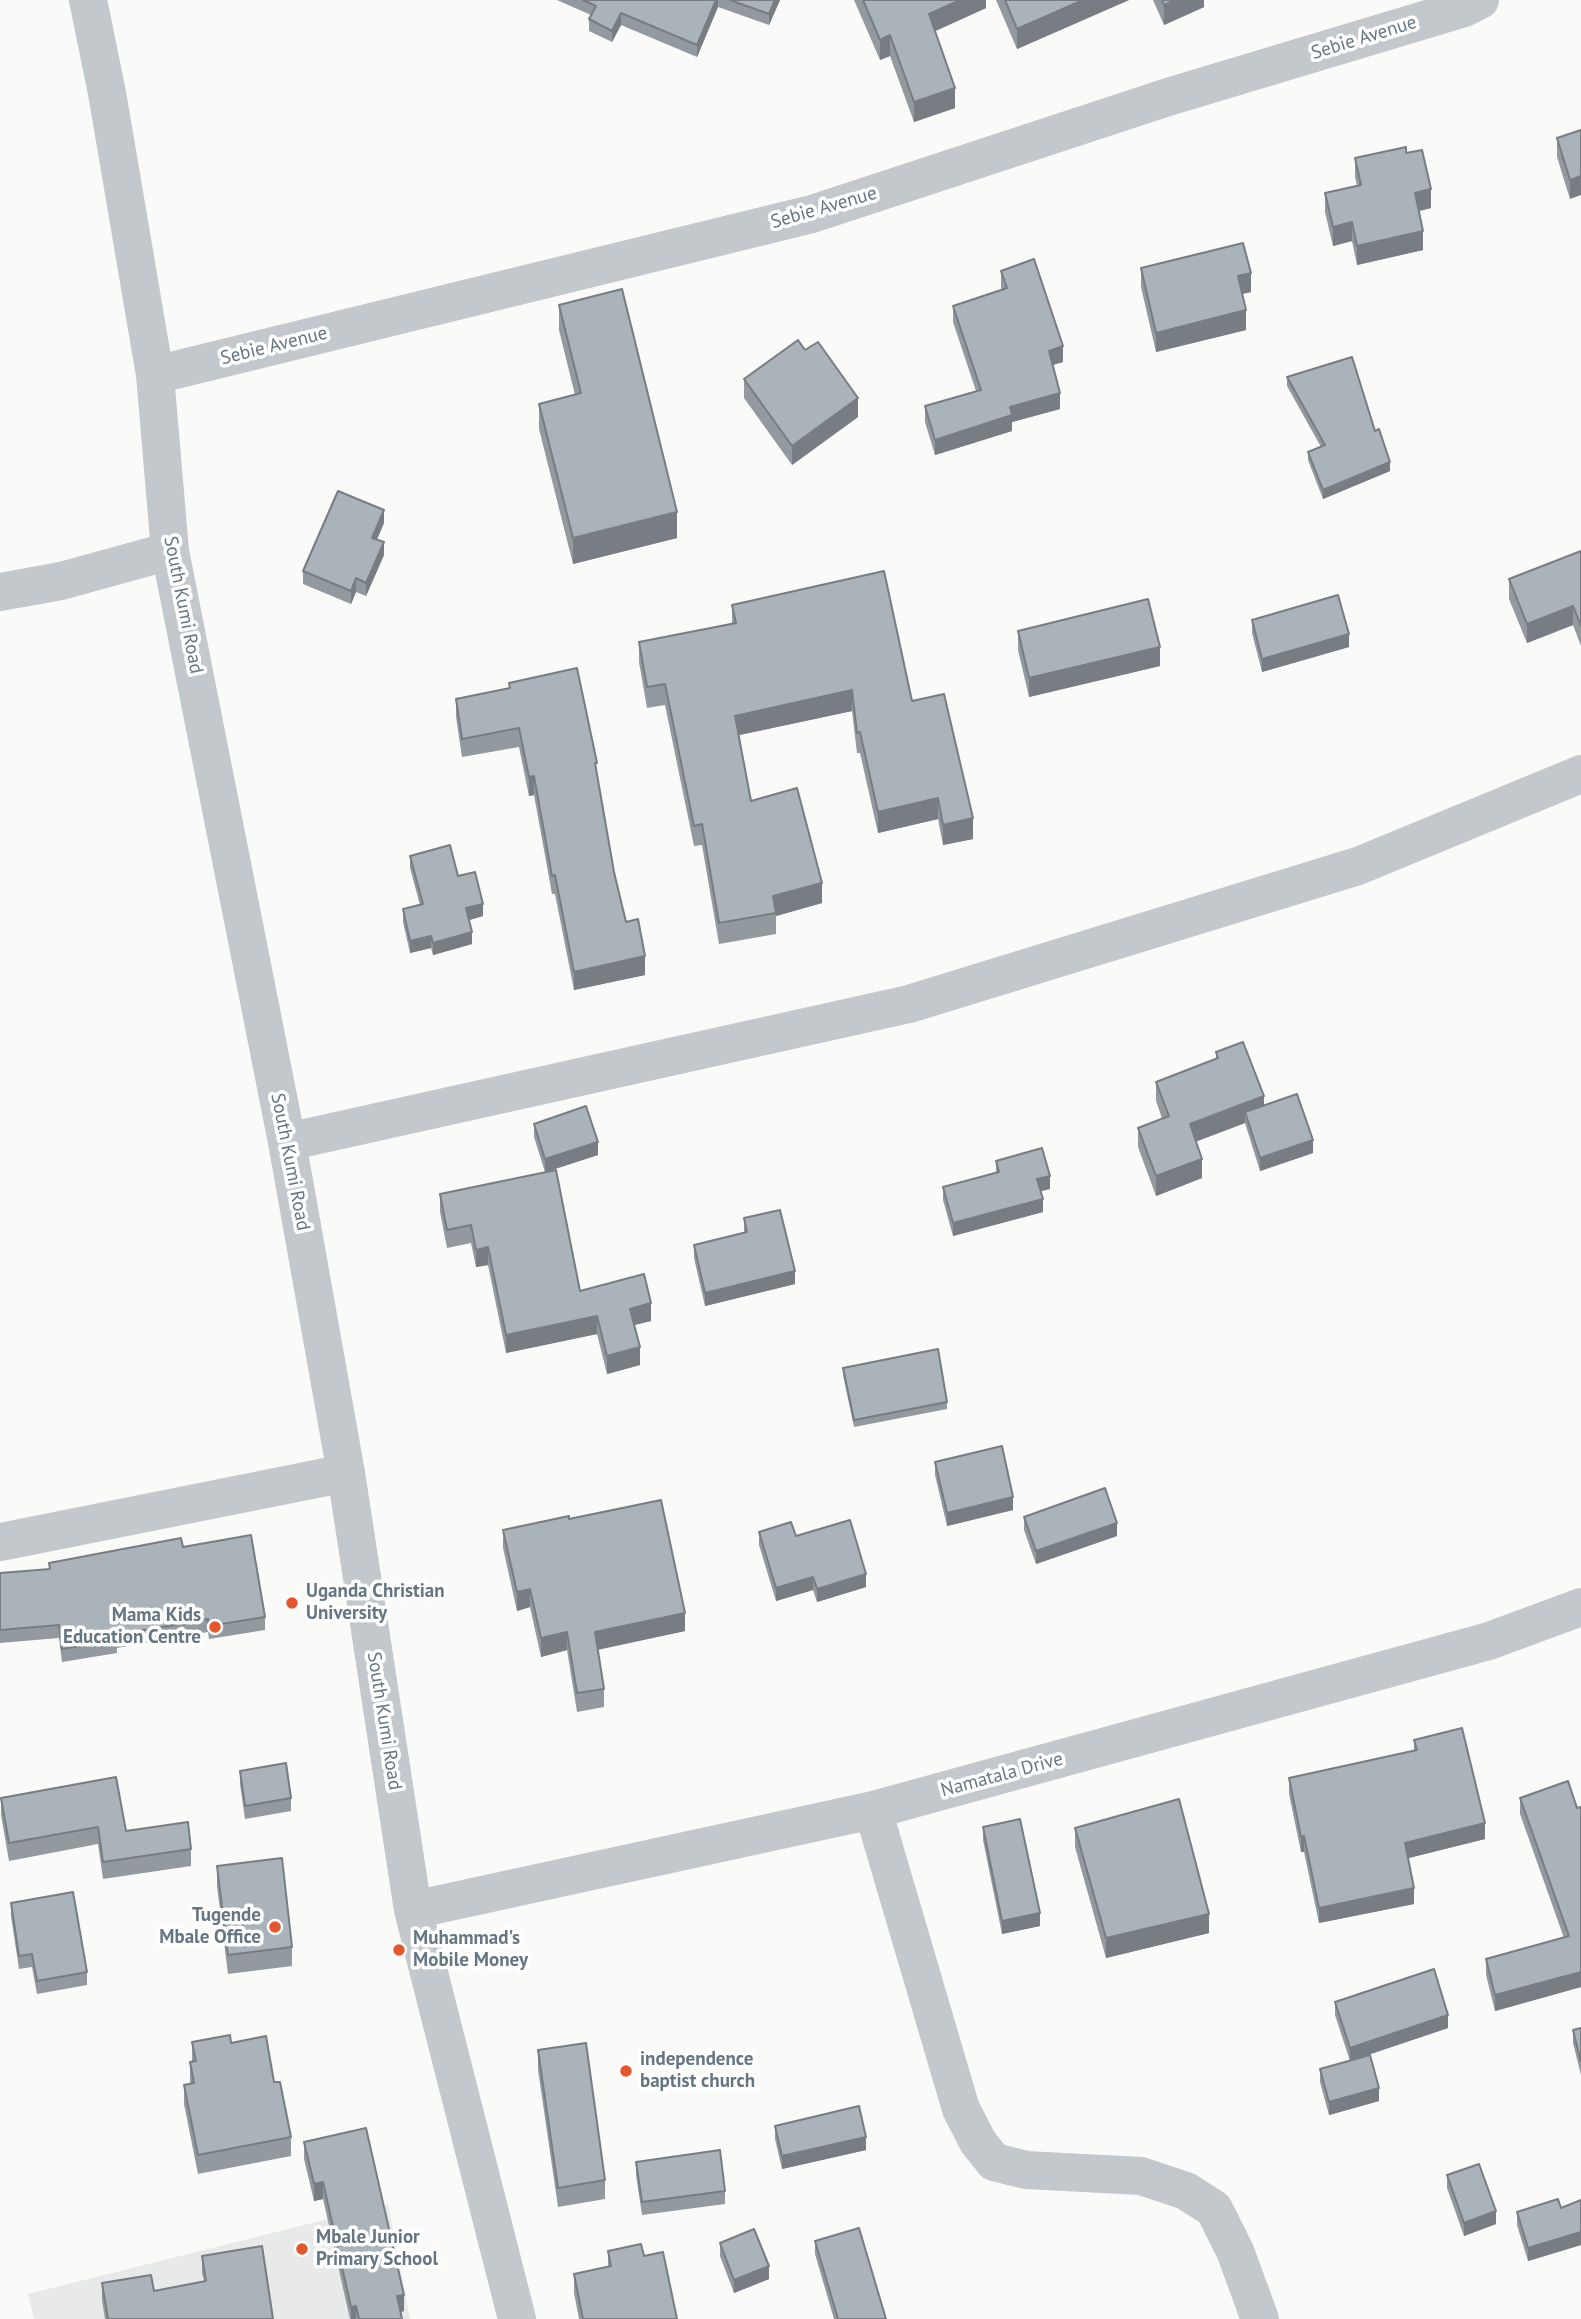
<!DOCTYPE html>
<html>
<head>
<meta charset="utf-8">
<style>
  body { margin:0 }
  canvas { display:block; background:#fafaf8 }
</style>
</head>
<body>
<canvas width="1581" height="2319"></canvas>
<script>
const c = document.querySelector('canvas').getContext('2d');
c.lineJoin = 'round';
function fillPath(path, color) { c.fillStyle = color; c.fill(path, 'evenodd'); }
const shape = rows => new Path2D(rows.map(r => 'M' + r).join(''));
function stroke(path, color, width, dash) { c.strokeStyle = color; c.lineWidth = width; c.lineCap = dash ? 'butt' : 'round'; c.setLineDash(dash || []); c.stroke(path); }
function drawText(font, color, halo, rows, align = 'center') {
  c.font = font + ' "PT Sans",sans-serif'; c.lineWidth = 7; c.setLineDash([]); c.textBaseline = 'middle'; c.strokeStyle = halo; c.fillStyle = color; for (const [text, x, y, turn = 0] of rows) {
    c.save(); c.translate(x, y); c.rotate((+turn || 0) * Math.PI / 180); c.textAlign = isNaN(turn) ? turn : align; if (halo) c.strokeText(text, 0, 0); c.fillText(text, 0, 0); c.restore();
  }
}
fillPath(shape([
  [388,2204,410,2319,34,2319,28,2294]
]), '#e8e9e9');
stroke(shape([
  [88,0,107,93,155,375,170,551,287,1142,346,1473,413,1910,517,2319],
  [155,375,812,214,1168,97,1464,8,1480,0],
  [0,592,61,581,170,551],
  [287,1142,909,1004,1358,866,1581,774],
  [0,1542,346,1473],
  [873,1810,961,2109,978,2142,994,2162,1026,2170,1141,2176,1186,2191,1214,2209,1235,2251,1260,2319],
  [413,1910,873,1810,1489,1641,1581,1607]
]), '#c3c8cc', 38);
fillPath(shape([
  [557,0,780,0,769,25,718,7,697,57,621,25,612,42,589,31,589,19,591,15],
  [854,0,986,0,986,8,935,31,955,108,914,122,890,56,880,60],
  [996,0,1129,0,1017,49],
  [1153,0,1204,0,1204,7,1164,25],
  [1581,130,1570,199,1557,157,1557,138],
  [1406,153,1431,208,1419,211,1423,250,1357,265,1352,241,1333,246,1325,212,1325,193,1357,186,1355,177,1355,158],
  [1141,268,1251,292,1242,294,1246,330,1156,352,1141,287],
  [1001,271,1063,362,1053,365,1060,409,1012,422,1012,431,935,455,925,422,925,406,976,391,953,322,953,306,1002,290,1001,287],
  [559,305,677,538,573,564,539,429,539,404,575,395,559,330],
  [1287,377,1375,431,1390,471,1323,499,1308,460,1308,452,1321,447,1287,386],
  [744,379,858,417,792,465,744,398],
  [384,523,377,539,384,555,366,596,356,592,351,604,303,584,303,571],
  [1581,551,1581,646,1573,625,1527,643,1509,599,1509,579],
  [732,605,912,701,973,839,943,845,938,819,878,833,860,753,857,753,852,711,739,735,751,801,822,903,776,916,776,934,719,944,702,845,694,846,665,705,647,708,639,662,639,642,732,624],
  [1252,620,1349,647,1262,672,1252,633],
  [1018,631,1160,666,1029,697,1018,650],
  [509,683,597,777,614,872,626,922,645,975,574,990,555,894,552,894,534,795,529,796,519,747,462,757,456,717,456,699,509,688],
  [410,856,458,876,483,916,469,920,472,944,433,955,431,948,410,953,403,922,403,909,420,905,410,868],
  [1216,1052,1264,1106,1313,1153,1260,1171,1245,1123,1196,1141,1202,1178,1156,1196,1138,1147,1138,1128,1162,1118,1156,1101,1156,1082,1216,1059],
  [534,1124,598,1155,546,1172,580,1291,651,1321,634,1325,640,1365,607,1374,597,1334,506,1353,488,1265,476,1267,471,1243,447,1248,440,1212,440,1194,545,1172,534,1137],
  [996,1161,1050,1189,1041,1191,1043,1212,953,1236,943,1200,943,1187,996,1173],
  [744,1218,795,1284,705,1306,694,1258,694,1245,744,1233],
  [843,1368,947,1402,947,1409,854,1427,843,1375],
  [935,1462,1013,1510,947,1526,935,1475],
  [1024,1517,1117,1536,1036,1564,1024,1530],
  [569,1519,685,1631,598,1650,604,1689,604,1707,577,1712,567,1650,541,1657,530,1607,517,1611,503,1548,503,1530],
  [759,1532,796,1536,866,1587,817,1602,813,1590,776,1601,759,1545],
  [183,1547,265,1617,265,1630,209,1639,208,1632,117,1648,117,1653,62,1662,59,1638,0,1643,0,1573,49,1569,49,1563],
  [1414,1740,1485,1839,1408,1858,1414,1904,1319,1923,1304,1852,1301,1852,1289,1794,1289,1778,1414,1751],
  [240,1771,291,1798,291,1811,245,1819,240,1784],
  [1568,1781,1581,1987,1495,2011,1486,1975,1486,1959,1564,1938,1520,1814,1520,1798],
  [1,1798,191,1849,191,1866,103,1879,98,1844,9,1861,1,1815],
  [983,1827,1040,1926,1002,1934,983,1840],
  [1075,1828,1209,1933,1106,1958,1075,1847],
  [217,1866,292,1947,292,1966,228,1974,217,1886],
  [11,1903,87,1972,87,1985,37,1994,32,1967,19,1969,11,1916],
  [1335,2002,1448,2028,1358,2058,1379,2101,1329,2115,1320,2082,1320,2069,1350,2061,1335,2015],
  [1581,2028,1581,2075,1573,2043,1573,2030],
  [192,2042,231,2043,274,2082,291,2137,291,2156,198,2174,184,2104,184,2085,190,2084,190,2062,192,2062],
  [538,2050,605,2180,605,2199,558,2207,538,2070],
  [775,2126,866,2150,782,2169,775,2139],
  [304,2142,404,2311,401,2312,402,2319,350,2319,323,2199,314,2201,304,2159],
  [636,2162,725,2191,725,2204,642,2215,636,2175],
  [1447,2175,1496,2224,1464,2236,1447,2188],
  [1581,2200,1581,2245,1528,2261,1517,2225,1517,2212,1561,2208],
  [815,2241,886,2319,834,2319,815,2254],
  [720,2243,769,2279,734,2293,720,2256],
  [608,2251,644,2256,677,2319,579,2319,574,2293,574,2274,608,2267],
  [202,2256,273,2319,105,2319,102,2300,102,2283,154,2291,204,2281,202,2273]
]), '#929a9f');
fillPath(shape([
  [716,0,718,0,718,7,697,57,697,45],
  [775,0,780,0,769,25,769,14],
  [960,0,986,0,986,8,929,34,929,14],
  [1083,0,1129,0,1017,49,1017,29],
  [1175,0,1204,0,1204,7,1164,25,1164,5],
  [621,13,621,25,612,42,612,31],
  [890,35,890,56,880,60,880,40],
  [955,88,955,108,914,122,914,102],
  [1581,176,1581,195,1570,199,1570,180],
  [1431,189,1431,208,1415,212,1415,193],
  [1352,222,1352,241,1333,246,1333,227],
  [1423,231,1423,250,1357,265,1357,246],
  [1251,273,1251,292,1238,295,1238,276],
  [1246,310,1246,330,1156,352,1156,333],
  [1063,346,1063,362,1049,366,1049,351],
  [1060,393,1060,409,1012,422,1012,431,935,455,935,440,1010,407],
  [858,398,858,417,792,465,792,446],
  [1390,462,1390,471,1323,499,1323,490],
  [384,510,384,523,372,551,372,538],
  [677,512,677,538,573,564,573,538],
  [384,542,384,555,366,596,366,583],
  [356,578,356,592,351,604,351,591],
  [1573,606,1573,625,1527,643,1527,624],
  [1349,634,1349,647,1262,672,1262,659],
  [1160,647,1160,666,1029,697,1029,678],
  [852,690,852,711,735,736,735,716],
  [534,776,534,795,529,796,529,777],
  [938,798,938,819,878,833,878,812],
  [973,818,973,839,943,845,943,825],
  [822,883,822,903,776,916,773,896],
  [483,904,483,916,466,921,466,908],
  [472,932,472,944,433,955,433,943],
  [431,936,431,948,410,953,410,941],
  [645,956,645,975,574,990,574,972],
  [1264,1096,1264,1115,1245,1112,1245,1123,1190,1144,1190,1124],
  [1313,1140,1313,1153,1260,1171,1260,1158],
  [598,1142,598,1155,545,1172,545,1159],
  [1202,1159,1202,1178,1156,1196,1156,1176],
  [1050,1176,1050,1189,1037,1192,1037,1179],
  [1043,1199,1043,1212,953,1236,953,1223],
  [488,1247,488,1265,476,1267,476,1250],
  [795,1271,795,1284,705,1306,705,1293],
  [651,1303,651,1321,630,1326,630,1309],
  [597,1316,597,1334,506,1353,506,1335],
  [640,1347,640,1365,607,1374,607,1356],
  [1013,1497,1013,1510,947,1526,947,1513],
  [1117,1523,1117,1536,1036,1564,1036,1551],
  [866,1574,866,1587,817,1602,817,1589],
  [813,1577,813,1590,776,1601,776,1588],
  [530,1589,530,1607,517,1611,517,1592],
  [685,1613,685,1631,595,1650,595,1632],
  [567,1632,567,1650,541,1657,541,1638],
  [1485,1823,1485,1839,1405,1859,1405,1843],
  [1304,1836,1304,1852,1301,1852,1301,1837],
  [1414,1888,1414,1904,1319,1923,1319,1908],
  [1040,1913,1040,1926,1002,1934,1002,1921],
  [1209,1914,1209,1933,1106,1958,1106,1938],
  [1581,1972,1581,1987,1495,2011,1495,1995],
  [1448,2015,1448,2028,1350,2061,1350,2048],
  [1379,2088,1379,2101,1329,2115,1329,2102],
  [866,2137,866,2150,782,2169,782,2156],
  [323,2182,323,2199,314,2201,314,2184],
  [1496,2211,1496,2224,1464,2236,1464,2223],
  [1581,2232,1581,2245,1528,2261,1528,2248],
  [769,2266,769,2279,734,2293,734,2280],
  [404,2295,404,2311,397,2313,397,2296],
  [356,2306,356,2319,351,2319,351,2307]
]), '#777d82');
const building = shape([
  [583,0,716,0,697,45,621,13,612,31,589,19,596,6,583,0],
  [730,0,775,0,769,14,730,0],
  [863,0,960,0,929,14,955,88,914,102,890,35,880,40,863,0],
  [1005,0,1083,0,1017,29,1005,0],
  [1162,0,1175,0,1164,5,1162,0],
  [1581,130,1581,176,1570,180,1557,138,1581,130],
  [1406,147,1406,153,1422,150,1431,189,1415,193,1423,231,1357,246,1352,222,1333,227,1325,193,1361,185,1355,158,1406,147],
  [1243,243,1251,273,1238,276,1246,310,1156,333,1141,268,1243,243],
  [1034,259,1063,346,1049,351,1060,393,1010,407,1012,415,935,440,925,406,981,390,953,306,1007,288,1001,271,1034,259],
  [622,289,677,512,573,538,539,404,581,393,559,305,622,289],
  [798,340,805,350,818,342,858,398,792,446,744,379,798,340],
  [1352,357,1375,431,1379,429,1390,462,1323,490,1308,452,1325,445,1287,377,1352,357],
  [338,491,384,510,372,538,384,542,366,583,356,578,351,591,303,571,338,491],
  [1581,551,1581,626,1573,606,1527,624,1509,579,1581,551],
  [884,571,912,701,944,694,973,818,943,825,938,798,878,812,860,732,857,733,852,690,735,716,751,801,797,788,822,883,773,896,776,913,719,923,702,824,694,826,665,684,647,687,639,642,736,623,732,605,884,571],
  [1338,595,1349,634,1262,659,1252,620,1338,595],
  [1148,599,1160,647,1029,678,1018,631,1148,599],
  [577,668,597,763,595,763,614,872,626,922,638,919,645,956,574,972,555,875,552,876,534,776,529,777,519,728,462,739,456,699,510,688,509,683,577,668],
  [450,845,458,876,475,872,483,904,466,908,472,932,433,943,431,936,410,941,403,909,423,904,410,856,450,845],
  [1243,1042,1264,1096,1190,1124,1202,1159,1156,1176,1138,1128,1169,1116,1156,1082,1218,1058,1216,1052,1243,1042],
  [1297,1094,1313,1140,1260,1158,1245,1112,1297,1094],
  [586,1106,598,1142,545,1159,534,1124,586,1106],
  [1042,1148,1050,1176,1037,1179,1043,1199,953,1223,943,1187,999,1172,996,1161,1042,1148],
  [556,1170,580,1291,644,1274,651,1303,630,1309,640,1347,607,1356,597,1316,506,1335,488,1247,476,1250,471,1225,447,1230,440,1194,556,1170],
  [780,1210,795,1271,705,1293,694,1245,747,1232,744,1218,780,1210],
  [938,1349,947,1402,854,1420,843,1368,938,1349],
  [1002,1446,1013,1497,947,1513,935,1462,1002,1446],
  [1105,1488,1117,1523,1036,1551,1024,1517,1105,1488],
  [661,1500,685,1613,595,1632,604,1689,577,1693,567,1632,541,1638,530,1589,517,1592,503,1530,569,1516,569,1519,661,1500],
  [850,1520,866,1574,817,1589,813,1577,776,1588,759,1532,791,1522,796,1536,850,1520],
  [251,1535,265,1617,209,1626,208,1619,116,1635,117,1640,62,1649,59,1625,0,1630,0,1573,50,1569,49,1563,181,1538,183,1547,251,1535],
  [1462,1728,1485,1823,1405,1843,1414,1888,1319,1908,1304,1836,1301,1837,1289,1778,1417,1750,1414,1740,1462,1728],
  [286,1763,291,1798,245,1806,240,1771,286,1763],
  [116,1777,126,1831,188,1822,191,1849,103,1862,98,1827,9,1843,1,1798,116,1777],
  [1568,1781,1577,1808,1581,1807,1581,1972,1495,1995,1486,1959,1569,1936,1520,1798,1568,1781],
  [1179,1799,1209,1914,1106,1938,1075,1828,1179,1799],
  [1020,1819,1040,1913,1002,1921,983,1827,1020,1819],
  [282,1858,292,1947,228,1955,217,1866,282,1858],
  [73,1892,87,1972,37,1981,32,1954,19,1956,11,1903,73,1892],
  [1434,1969,1448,2015,1350,2048,1335,2002,1434,1969],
  [1581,2028,1581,2062,1573,2030,1581,2028],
  [230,2035,231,2043,266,2036,274,2082,280,2082,291,2137,198,2155,184,2085,194,2083,190,2062,196,2061,192,2042,230,2035],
  [586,2043,605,2180,558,2188,538,2050,586,2043],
  [1370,2055,1379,2088,1329,2102,1320,2069,1370,2055],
  [859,2106,866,2137,782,2156,775,2126,859,2106],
  [366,2128,404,2295,397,2296,402,2319,359,2319,356,2306,351,2307,323,2182,314,2184,304,2142,366,2128],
  [720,2150,725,2191,642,2202,636,2162,720,2150],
  [1479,2164,1496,2211,1464,2223,1447,2175,1479,2164],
  [1558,2199,1561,2208,1581,2200,1581,2232,1528,2248,1517,2212,1558,2199],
  [859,2228,886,2319,838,2319,815,2241,859,2228],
  [754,2229,769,2266,734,2280,720,2243,754,2229],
  [641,2244,644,2256,663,2252,677,2319,583,2319,574,2274,611,2266,608,2251,641,2244],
  [262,2246,273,2319,108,2319,102,2283,151,2275,154,2291,206,2281,202,2256,262,2246]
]);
fillPath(building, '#aab3b9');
stroke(building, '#777d82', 2);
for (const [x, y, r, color] of [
  [292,1603,7,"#e4572e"],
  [215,1627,7,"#e4572e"],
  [275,1927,7,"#e4572e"],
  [399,1950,7,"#e4572e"],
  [626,2071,7,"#e4572e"],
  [302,2249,7,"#e4572e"]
]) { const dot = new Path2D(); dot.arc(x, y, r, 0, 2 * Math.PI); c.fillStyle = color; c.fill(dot); stroke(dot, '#fff', 2.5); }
drawText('19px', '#657683', '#fff', [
  ["Sebie Avenue",1364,38,-17],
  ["Sebie Avenue",824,208,-16],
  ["Sebie Avenue",274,346,-14],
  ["South Kumi Road",183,605,79],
  ["South Kumi Road",290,1162,79],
  ["South Kumi Road",384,1721,81],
  ["Namatala Drive",1002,1775,-15]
]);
drawText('bold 19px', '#657683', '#fff', [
  ["Uganda Christian",306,1592],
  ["University",306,1614],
  ["Mama Kids",201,1616,"right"],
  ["Education Centre",201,1638,"right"],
  ["Tugende",261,1916,"right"],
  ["Mbale Office",261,1938,"right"],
  ["Muhammad's",413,1939],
  ["Mobile Money",413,1961],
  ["independence",640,2060],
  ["baptist church",640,2082],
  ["Mbale Junior",316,2238],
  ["Primary School",316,2260]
], 'left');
</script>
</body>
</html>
